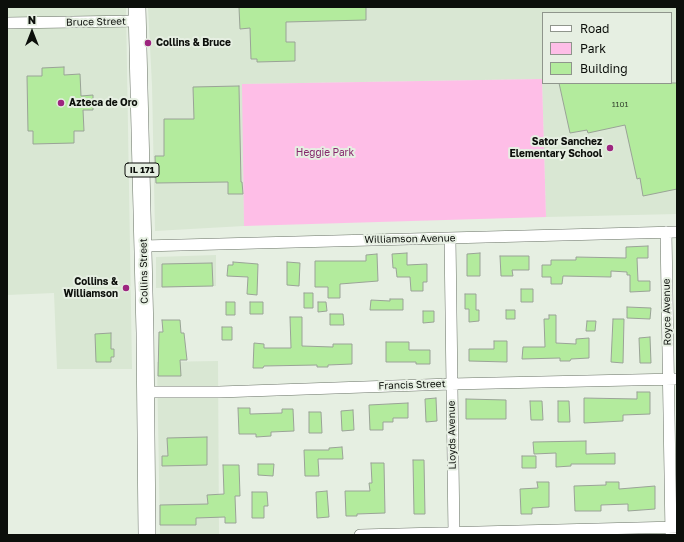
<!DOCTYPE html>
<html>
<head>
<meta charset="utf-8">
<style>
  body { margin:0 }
  #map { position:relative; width:684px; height:542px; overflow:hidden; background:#e6efe2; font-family:"Golos Text",sans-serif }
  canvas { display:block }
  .frame { position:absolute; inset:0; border:8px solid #0c0f0b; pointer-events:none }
  .legend { position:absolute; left:542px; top:12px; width:130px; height:72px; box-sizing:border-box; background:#e6efe2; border:1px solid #8f958c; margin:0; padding:5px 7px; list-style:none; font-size:12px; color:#0c0f0b }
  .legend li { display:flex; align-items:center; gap:8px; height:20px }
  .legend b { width:20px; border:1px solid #8f958c }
  .north { position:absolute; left:12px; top:12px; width:40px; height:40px; -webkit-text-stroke:3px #e6efe2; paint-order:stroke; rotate:0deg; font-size:11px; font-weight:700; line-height:16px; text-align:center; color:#0c0f0b }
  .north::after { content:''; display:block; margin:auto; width:14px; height:18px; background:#0c0f0b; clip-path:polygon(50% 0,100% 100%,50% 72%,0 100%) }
</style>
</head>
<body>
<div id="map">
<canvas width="684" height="542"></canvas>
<div class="frame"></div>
<ul class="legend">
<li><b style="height:5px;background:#fff"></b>Road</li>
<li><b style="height:11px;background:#febee7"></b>Park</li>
<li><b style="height:11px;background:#b3eb9d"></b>Building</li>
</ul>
<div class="north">N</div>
</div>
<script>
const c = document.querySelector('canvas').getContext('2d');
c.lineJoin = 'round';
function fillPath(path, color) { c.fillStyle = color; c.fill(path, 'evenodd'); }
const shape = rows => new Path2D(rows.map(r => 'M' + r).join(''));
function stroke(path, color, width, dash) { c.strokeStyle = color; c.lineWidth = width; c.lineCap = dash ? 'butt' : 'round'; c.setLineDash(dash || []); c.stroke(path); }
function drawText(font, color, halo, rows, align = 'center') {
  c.font = font + ' "Golos Text",sans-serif'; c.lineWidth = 4; c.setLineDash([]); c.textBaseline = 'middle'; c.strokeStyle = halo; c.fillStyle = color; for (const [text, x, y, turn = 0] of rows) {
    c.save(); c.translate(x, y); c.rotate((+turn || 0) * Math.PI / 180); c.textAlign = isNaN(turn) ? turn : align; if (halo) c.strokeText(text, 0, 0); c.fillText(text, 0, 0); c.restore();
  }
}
fillPath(shape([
  [7,7,126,7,132,369,57,369,54,293,7,295],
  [148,7,677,7,677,214,546,217,542,79,243,84,244,226,155,231,152,85],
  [543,13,671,13,671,83,543,83],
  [216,255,216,286,156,288,156,257],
  [218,361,219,535,160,535,157,362]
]), '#d9e7d3');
fillPath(shape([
  [542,79,546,217,244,226,242,84]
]), '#febee7');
const building = shape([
  [239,7,366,7,366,20,286,22,286,42,295,42,295,61,257,62,257,59,251,59,250,28,240,29,239,7],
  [64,67,64,75,80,74,81,96,93,95,93,110,83,110,84,131,74,131,74,143,33,144,33,131,28,131,27,76,42,76,42,68,64,67],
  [559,83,677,83,677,189,643,196,640,178,637,179,625,125,588,133,587,130,570,133,559,83],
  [239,86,241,182,242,182,243,194,228,194,228,182,156,183,155,156,164,156,164,119,194,119,193,87,239,86],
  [648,246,648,258,637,258,638,281,650,281,650,291,630,292,630,275,627,275,627,272,611,271,611,277,563,276,562,284,551,284,551,277,542,277,542,265,551,265,551,260,576,260,576,257,626,258,626,247,648,246],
  [407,253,407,265,427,264,427,282,423,282,423,291,411,291,410,277,397,277,396,268,393,268,392,254,407,253],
  [480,253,480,276,467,276,467,254,480,253],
  [377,254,378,281,340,284,340,298,328,298,328,287,315,287,315,261,366,261,366,255,377,254],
  [500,256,529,256,529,270,512,270,513,276,501,276,500,256],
  [233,262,258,264,257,295,247,294,248,277,227,276,228,265,233,265,233,262],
  [287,262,300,263,299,286,287,285,287,262],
  [212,263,213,286,162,287,162,264,212,263],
  [521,289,533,289,533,302,521,302,521,289],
  [304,293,313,293,313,308,304,308,304,293],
  [465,294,476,294,476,310,479,310,479,321,469,322,469,309,465,309,465,294],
  [390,299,403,299,403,310,370,310,371,300,390,301,390,299],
  [226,302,235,302,235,315,226,315,226,302],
  [250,302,263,302,263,314,250,314,250,302],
  [318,302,326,302,327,311,318,312,318,302],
  [627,307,651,308,650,319,627,318,627,307],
  [506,310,515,310,515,319,506,319,506,310],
  [423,311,434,311,434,322,423,323,423,311],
  [330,314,343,314,344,325,330,325,330,314],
  [549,315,556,315,556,343,576,344,576,339,589,338,589,358,571,359,570,361,560,361,560,358,522,359,523,347,545,347,544,319,549,319,549,315],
  [290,317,302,317,302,346,333,347,333,344,352,344,352,364,328,365,328,367,317,367,317,365,264,366,263,368,253,368,254,343,264,344,264,348,291,348,290,317],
  [613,319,624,319,623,363,611,362,613,319],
  [162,320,180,320,181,333,184,333,187,360,180,360,181,376,158,376,159,332,163,332,162,320],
  [587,321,596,321,595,331,586,331,587,321],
  [222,327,232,327,232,340,222,340,222,327],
  [111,333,111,349,114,349,114,357,111,357,111,362,96,362,95,334,111,333],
  [650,337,651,363,640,363,639,338,650,337],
  [494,341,507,341,507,362,469,361,469,349,494,349,494,341],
  [386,342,409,342,409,350,430,350,430,364,416,364,416,362,386,362,386,342],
  [637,392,650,392,650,414,623,415,623,421,584,423,584,398,637,399,637,392],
  [436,398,437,421,426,422,425,399,436,398],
  [466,399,506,400,506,419,466,419,466,399],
  [530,401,542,401,543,420,531,420,530,401],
  [558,401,569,401,570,422,558,422,558,401],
  [408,403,408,418,393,418,393,422,383,422,383,430,370,430,369,405,408,403],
  [238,408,250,408,250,414,282,413,282,409,293,409,294,431,271,432,271,436,256,437,256,434,239,434,238,408],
  [353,410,354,430,342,431,341,411,353,410],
  [309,412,321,412,322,433,309,433,309,412],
  [207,437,207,465,162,466,162,456,168,456,167,438,207,437],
  [586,441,586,454,615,453,615,464,571,464,571,466,556,467,556,453,534,454,533,442,586,441],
  [342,447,343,459,318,459,319,476,305,476,304,450,329,450,329,448,342,447],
  [522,456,536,456,536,468,522,468,522,456],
  [413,460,424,460,425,514,414,514,413,460],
  [371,463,384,463,385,513,357,514,357,516,346,516,345,491,370,491,369,483,372,483,371,463],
  [258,464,274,464,273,476,258,475,258,464],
  [223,465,239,465,240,496,235,496,236,523,225,523,225,517,196,518,196,525,160,525,160,505,208,504,207,495,224,494,223,465],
  [537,482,549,482,549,507,532,508,532,514,521,514,520,489,538,488,537,482],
  [606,482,619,482,619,489,655,486,655,509,628,511,628,504,601,505,601,511,575,511,574,486,606,485,606,482],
  [327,491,329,517,317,518,316,492,327,491],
  [252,492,267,492,268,506,264,506,264,518,252,518,252,492]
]);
fillPath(building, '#b3eb9d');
stroke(building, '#9aa397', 1);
const minor = shape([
  [7,23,137,21],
  [666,232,671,535],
  [450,238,454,535],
  [143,246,677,232],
  [146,392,219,392,451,384,677,379],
  [360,535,677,527]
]);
const primary = shape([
  [137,7,145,333,147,535]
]);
stroke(minor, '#6a7367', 12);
stroke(primary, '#6a7367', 18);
stroke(minor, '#fff', 11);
stroke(primary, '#fff', 17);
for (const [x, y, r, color] of [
  [148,43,4,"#9d257f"],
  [61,103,4,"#9d257f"],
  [610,148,4,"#9d257f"],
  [126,288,4,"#9d257f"]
]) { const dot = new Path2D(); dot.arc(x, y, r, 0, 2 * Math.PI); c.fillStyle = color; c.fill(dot); stroke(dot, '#e6efe2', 1.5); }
drawText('8px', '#364630', null, [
  ["1101",620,104]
]);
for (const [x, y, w] of [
  [142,170,34]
]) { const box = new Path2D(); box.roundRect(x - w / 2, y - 7, w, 14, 3); c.fillStyle = '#e6efe2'; c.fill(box); stroke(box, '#0c0f0b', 1); }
drawText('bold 9px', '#0c0f0b', null, [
  ["IL 171",142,170]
]);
drawText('10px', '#0c0f0b', '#e6efe2', [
  ["Bruce Street",96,22,-1],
  ["Williamson Avenue",410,239,-1],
  ["Collins Street",144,271,-91],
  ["Royce Avenue",667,312,-91],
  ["Francis Street",412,385,-2],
  ["Lloyds Avenue",452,435,-91]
]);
drawText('bold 10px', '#0c0f0b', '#e6efe2', [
  ["Collins & Bruce",156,43],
  ["Azteca de Oro",69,103],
  ["Sator Sanchez",602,142,"right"],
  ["Elementary School",602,154,"right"],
  ["Collins &",118,282,"right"],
  ["Williamson",118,294,"right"]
], 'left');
drawText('10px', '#85286c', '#e6efe2', [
  ["Heggie Park",325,153]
]);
</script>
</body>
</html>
